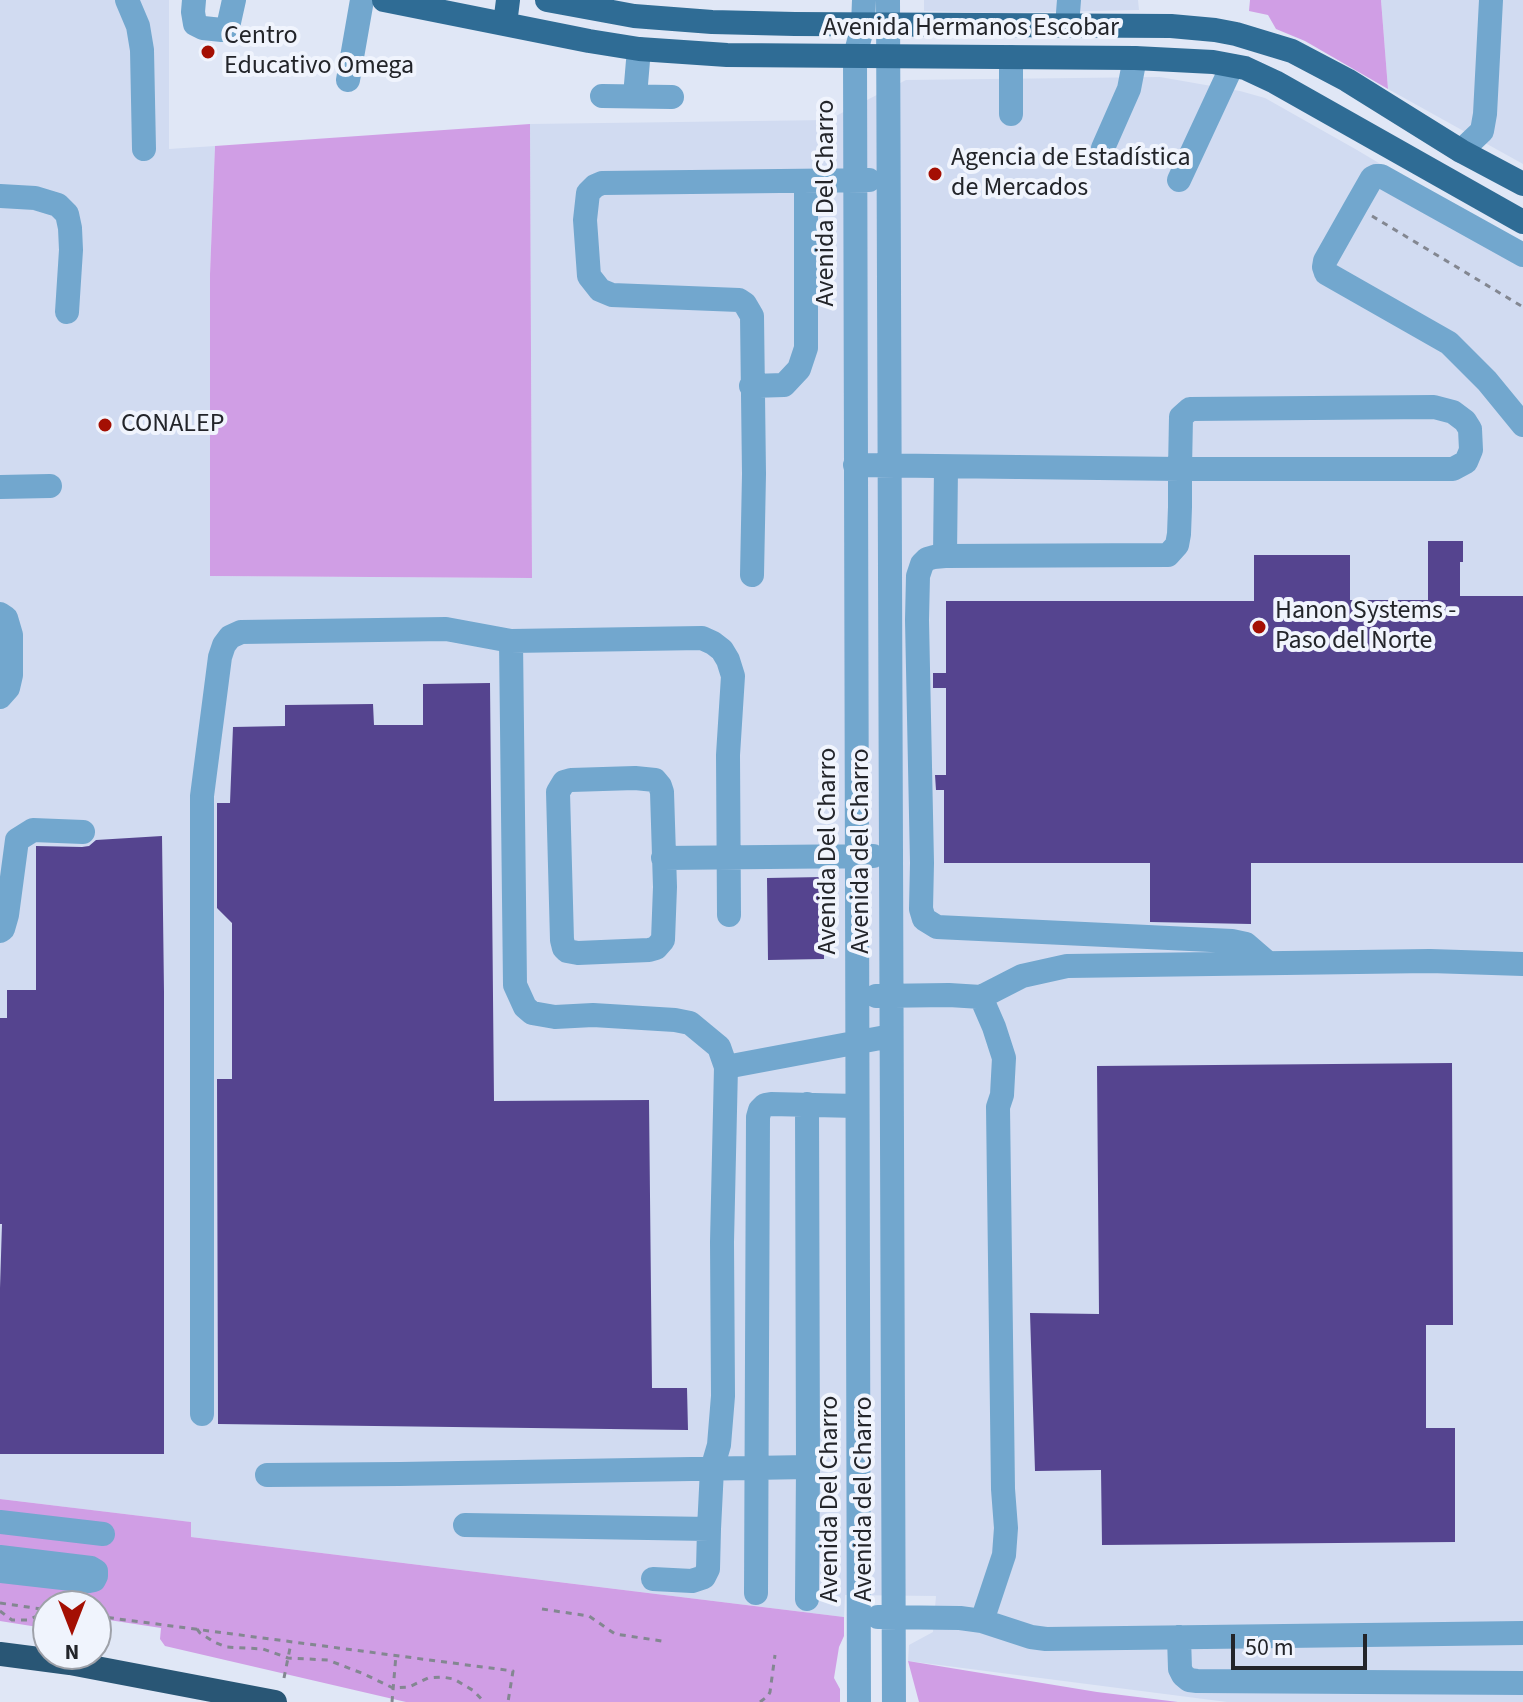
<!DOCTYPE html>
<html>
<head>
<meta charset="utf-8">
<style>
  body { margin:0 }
  #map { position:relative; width:1523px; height:1702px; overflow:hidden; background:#e0e7f6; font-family:"Source Sans 3",sans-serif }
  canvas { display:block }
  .north { position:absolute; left:32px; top:1590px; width:80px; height:80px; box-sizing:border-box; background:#f0f4fd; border:2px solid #9ea1a9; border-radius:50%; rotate:180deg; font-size:22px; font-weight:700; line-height:32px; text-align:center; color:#23252a }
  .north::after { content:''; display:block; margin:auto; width:28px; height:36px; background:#a40f03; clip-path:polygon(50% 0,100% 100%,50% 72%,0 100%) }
  .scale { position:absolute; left:1231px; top:1634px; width:136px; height:36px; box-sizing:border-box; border:4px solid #23252a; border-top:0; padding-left:10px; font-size:24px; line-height:28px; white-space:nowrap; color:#23252a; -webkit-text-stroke:6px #f0f4fd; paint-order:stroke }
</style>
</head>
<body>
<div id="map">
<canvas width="1523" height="1702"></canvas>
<div class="north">N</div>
<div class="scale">50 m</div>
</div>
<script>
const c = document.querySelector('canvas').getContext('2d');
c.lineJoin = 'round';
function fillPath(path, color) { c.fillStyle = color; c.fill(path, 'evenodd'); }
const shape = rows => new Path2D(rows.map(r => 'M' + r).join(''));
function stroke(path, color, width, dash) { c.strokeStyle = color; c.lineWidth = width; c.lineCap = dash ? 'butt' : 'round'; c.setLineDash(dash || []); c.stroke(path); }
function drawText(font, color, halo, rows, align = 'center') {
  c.font = font + ' "Source Sans 3",sans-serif'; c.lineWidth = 8; c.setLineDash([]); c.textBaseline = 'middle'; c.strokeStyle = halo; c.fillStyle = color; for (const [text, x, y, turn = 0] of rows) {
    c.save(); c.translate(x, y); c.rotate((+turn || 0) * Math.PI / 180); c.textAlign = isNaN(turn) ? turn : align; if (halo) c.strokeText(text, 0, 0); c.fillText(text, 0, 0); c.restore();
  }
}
fillPath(shape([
  [0,0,169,0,169,149,215,146,210,274,210,576,532,578,530,124,828,120,906,80,1160,77,1240,91,1265,98,1357,150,1486,227,1523,246,1523,1702,1227,1702,908,1661,909,1645,933,1632,936,1596,845,1595,844,1617,191,1537,190,1522,0,1499],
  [924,0,1138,0,1139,10,1002,13,924,11],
  [1381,0,1523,0,1523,164,1388,89]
]), '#d1dbf1');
fillPath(shape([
  [1250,0,1381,0,1388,89,1305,41,1276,29,1268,15,1249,11],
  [530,124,532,578,210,576,210,274,215,146],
  [0,1499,191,1522,191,1537,844,1617,844,1636,839,1647,834,1678,840,1689,840,1702,406,1702,165,1646,160,1639,161,1628,96,1618,96,1606,48,1606,48,1625,44,1628,0,1621],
  [908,1661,1097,1692,1178,1702,919,1702]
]), '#d09ee5');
fillPath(shape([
  [1428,541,1463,541,1463,562,1460,562,1460,596,1523,596,1523,863,1251,863,1251,924,1150,922,1150,863,944,863,944,790,936,790,935,775,946,775,946,688,933,688,933,673,946,673,946,601,1254,601,1254,555,1350,555,1350,600,1428,600],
  [490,683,494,1101,649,1100,652,1388,687,1388,688,1430,218,1424,217,1079,232,1079,232,923,217,908,217,803,230,803,233,727,285,726,285,705,373,704,374,725,423,725,423,684],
  [162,836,164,992,164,1454,0,1454,0,1288,2,1224,0,1224,0,1018,7,1018,7,990,36,990,36,846,82,847,89,846,96,840],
  [823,877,824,959,768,960,767,878],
  [1452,1063,1453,1325,1426,1325,1426,1428,1455,1428,1455,1542,1102,1545,1101,1470,1035,1471,1030,1313,1099,1314,1097,1066]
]), '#55448f');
stroke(shape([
  [1372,216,1523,307],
  [0,1603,48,1610],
  [542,1609,589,1616,615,1634,662,1641],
  [0,1611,12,1620,27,1620,40,1615,48,1615],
  [96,1616,513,1671,508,1702],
  [197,1629,200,1633,214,1642,226,1647,263,1649,288,1658,328,1660,364,1674,393,1688,409,1687,428,1678,442,1677,454,1679,474,1691,484,1702],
  [284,1678,291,1643],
  [392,1702,396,1655],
  [760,1702,768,1696,770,1692,775,1655]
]), '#838791', 3, [6, 6]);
stroke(shape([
  [127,0,138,26,142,50,144,149],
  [194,0,193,12,195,24,203,28,222,30,228,27,234,0],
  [888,0,894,1702],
  [1067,26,1069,0],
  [348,80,362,0],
  [602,96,672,97],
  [635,96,639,49],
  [1011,114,1011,57],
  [1103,148,1129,89,1135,58],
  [1461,151,1482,131,1485,114,1491,0],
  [1179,180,1232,66],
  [0,196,35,198,58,205,67,214,70,228,71,250,67,312],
  [1523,255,1415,195,1381,176,1376,176,1372,178,1356,206,1325,261,1324,267,1326,273,1449,343,1487,381,1523,425],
  [751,386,784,385,799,369,806,348,806,181],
  [855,465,1180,469,1453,469,1466,462,1471,450,1470,429,1465,421,1453,412,1434,407,1190,409,1181,417,1180,469,1180,507,1179,534,1177,545,1168,555,945,556,934,557,927,559,922,564,918,576,917,620,922,863,921,909,924,919,937,927,1232,941,1246,944,1268,963],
  [0,487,50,486],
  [945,556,946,467],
  [752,575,754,474,752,316,745,304,739,300,612,295,600,290,589,276,585,220,588,193,595,186,602,183,869,180],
  [0,614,6,618,11,635,11,675,8,688,0,697],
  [511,641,702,638,713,643,722,650,728,660,733,676,728,755,729,915],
  [635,778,655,780,660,786,662,792,665,887,663,940,656,948,649,950,578,953,567,951,564,948,562,940,558,792,564,782,571,780,635,778],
  [663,858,873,856],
  [0,931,3,929,7,915,17,840,33,830,83,832],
  [876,996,949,995,981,997,1022,976,1067,966,1430,961,1523,964],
  [981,997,994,1027,1004,1058,1002,1095,998,1107,1003,1489,1006,1528,1004,1555,982,1621],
  [807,1104,808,1467,807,1599],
  [202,1414,202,796,220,657,224,645,230,637,241,632,446,629,511,641,515,985,525,1007,532,1013,555,1017,593,1015,675,1020,690,1023,719,1047,726,1067,891,1036],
  [267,1475,400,1474,808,1467],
  [0,1522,103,1534],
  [465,1525,709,1529,712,1469,719,1445,723,1396,722,1242,726,1067],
  [0,1557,91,1568,96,1571,96,1576,94,1580,89,1581,0,1571],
  [653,1579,692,1581,704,1577,708,1569,709,1529],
  [756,1593,758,1117,760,1110,765,1105,771,1104,857,1106],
  [878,1617,960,1618,982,1621,1031,1637,1046,1639,1523,1633],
  [1179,1637,1180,1669,1183,1675,1189,1680,1197,1681,1523,1683],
  [859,1702,855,56,863,25,864,0]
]), '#72a7ce', 24);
stroke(shape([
  [384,0,589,41,639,49,727,55,1135,58,1213,62,1245,68,1275,82,1523,222],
  [547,0,634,16,712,22,795,24,1171,26,1215,30,1236,34,1292,51,1347,80,1461,151,1523,184],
  [505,24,508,0]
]), '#2f6c95', 24);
stroke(shape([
  [0,1654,70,1663,275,1702]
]), '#295675', 24);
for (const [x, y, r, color] of [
  [208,52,8,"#a40f03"],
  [935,174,8,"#a40f03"],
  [105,425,8,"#a40f03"],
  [1259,627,8,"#a40f03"]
]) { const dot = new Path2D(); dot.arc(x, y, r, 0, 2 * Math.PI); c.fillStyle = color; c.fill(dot); stroke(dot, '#f0f4fd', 3); }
drawText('26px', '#23252a', '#f0f4fd', [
  ["Avenida Hermanos Escobar",971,29],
  ["Avenida Del Charro",827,203,-90],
  ["Avenida Del Charro",829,851,-90],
  ["Avenida del Charro",862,851,-90],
  ["Avenida Del Charro",831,1499,-90],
  ["Avenida del Charro",865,1499,-90]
]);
drawText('26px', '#23252a', '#f0f4fd', [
  ["Centro",224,37],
  ["Educativo Omega",224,67],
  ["Agencia de Estadística",951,159],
  ["de Mercados",951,189],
  ["CONALEP",121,425],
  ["Hanon Systems -",1275,612],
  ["Paso del Norte",1275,642]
], 'left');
</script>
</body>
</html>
